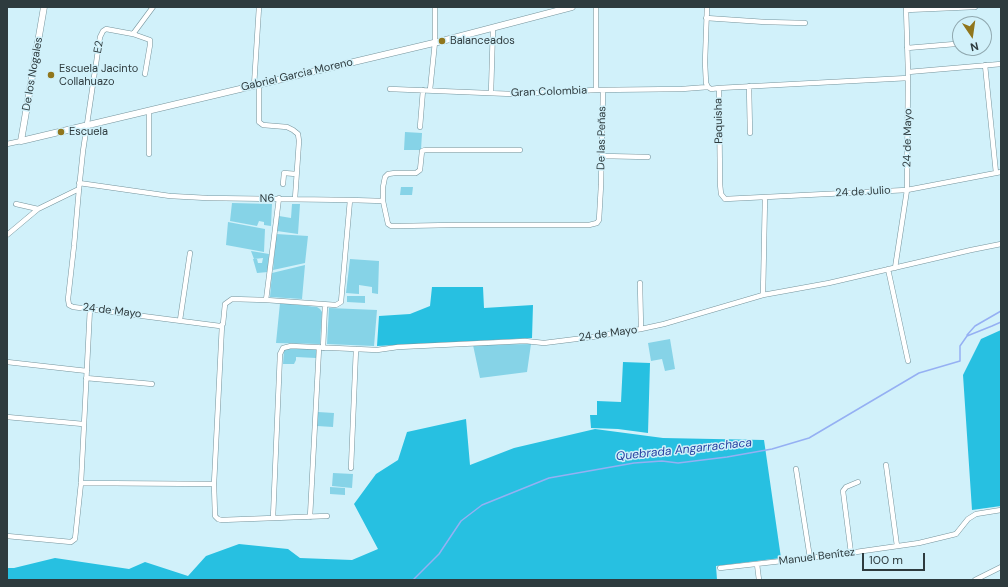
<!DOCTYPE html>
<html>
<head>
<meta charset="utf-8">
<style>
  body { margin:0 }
  #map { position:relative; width:1008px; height:587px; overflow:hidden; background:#d1f1fa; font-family:"DM Sans",sans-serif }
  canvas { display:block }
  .frame { position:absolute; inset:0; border:8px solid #2e3b3e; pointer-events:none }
  .north { position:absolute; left:952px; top:16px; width:40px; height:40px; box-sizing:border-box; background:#d1f1fa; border:1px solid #90a8af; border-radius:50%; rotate:167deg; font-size:11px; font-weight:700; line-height:16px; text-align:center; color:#2e3b3e }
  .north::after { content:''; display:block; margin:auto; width:14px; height:18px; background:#90761c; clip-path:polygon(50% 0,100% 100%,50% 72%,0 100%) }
  .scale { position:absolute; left:862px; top:553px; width:63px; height:18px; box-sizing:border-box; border:2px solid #2e3b3e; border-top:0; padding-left:5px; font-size:12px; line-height:14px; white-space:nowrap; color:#2e3b3e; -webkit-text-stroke:3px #d1f1fa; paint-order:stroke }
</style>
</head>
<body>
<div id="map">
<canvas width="1008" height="587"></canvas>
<div class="frame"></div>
<div class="north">N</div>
<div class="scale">100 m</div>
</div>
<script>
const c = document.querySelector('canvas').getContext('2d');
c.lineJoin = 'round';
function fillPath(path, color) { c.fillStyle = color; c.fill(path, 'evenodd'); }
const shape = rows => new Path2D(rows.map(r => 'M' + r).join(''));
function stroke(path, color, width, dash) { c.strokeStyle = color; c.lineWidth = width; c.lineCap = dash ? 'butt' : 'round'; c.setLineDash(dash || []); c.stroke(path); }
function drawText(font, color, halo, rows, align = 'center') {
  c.font = font + ' "DM Sans",sans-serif'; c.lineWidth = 3; c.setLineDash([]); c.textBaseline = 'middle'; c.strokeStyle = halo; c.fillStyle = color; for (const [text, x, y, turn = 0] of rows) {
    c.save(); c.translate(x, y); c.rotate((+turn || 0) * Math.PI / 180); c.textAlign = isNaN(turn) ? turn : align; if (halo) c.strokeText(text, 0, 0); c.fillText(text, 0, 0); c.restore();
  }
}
fillPath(shape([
  [405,132,422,133,421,150,404,150],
  [401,187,413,187,412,195,400,195],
  [232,203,272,204,271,226,264,225,264,222,259,221,257,226,230,221],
  [292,204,300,204,298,234,277,231,279,216,291,218],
  [228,222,265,229,264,252,226,245],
  [276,234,308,236,305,263,273,270],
  [251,251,269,254,268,272,257,273,253,259,257,259,258,263,262,263,263,258,254,259],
  [350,259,379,261,378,294,372,293,372,287,359,285,359,294,346,293],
  [305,265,302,299,270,297,272,273],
  [347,296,365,296,365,303,347,302],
  [280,303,317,307,320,309,322,312,320,344,276,343],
  [329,308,377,310,374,346,327,344],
  [670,339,675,369,665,371,662,359,651,361,648,343],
  [531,344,527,372,480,378,473,345],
  [292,348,316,349,316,358,296,357,296,360,294,364,283,364,284,350],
  [318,412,334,413,333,427,317,426],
  [333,473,353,474,352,488,332,486],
  [330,487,345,488,345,495,330,494]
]), '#86d3e7');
fillPath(shape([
  [432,287,483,287,484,308,533,305,532,338,377,346,379,316,410,314,430,306],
  [1001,330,1001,506,972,510,963,375,981,339],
  [623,362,650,363,648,433,618,429,591,428,590,415,597,415,597,401,621,402],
  [466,419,470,465,514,448,595,429,663,438,764,440,781,558,716,566,717,580,7,580,7,568,14,568,55,558,129,569,145,562,188,576,206,556,239,544,288,549,300,558,352,560,378,549,354,504,376,474,398,460,407,432]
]), '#27c0e1');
stroke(shape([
  [967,335,975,326,1001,311],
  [413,580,439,554,461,521,482,505,549,478,634,463,662,461,678,463,727,457,772,449,809,438,919,373,960,361,960,346,967,336,992,326,1001,322]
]), '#95b0f3', 1.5);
const street = shape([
  [596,7,596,90],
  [707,7,705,62,706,83,708,87,711,89,719,88,720,184,721,194,725,199,907,190,1001,172],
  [906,10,975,7],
  [706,18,765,22,805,23],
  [133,34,150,40,150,45,145,74],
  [907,48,955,44],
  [985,65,996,173],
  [908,72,1001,64],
  [259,85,259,122,263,125,287,127,293,130,298,134,299,141,295,199],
  [254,86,259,7],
  [749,86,750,133],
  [719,88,908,78],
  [390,89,512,94,596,90,682,89,708,87],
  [430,90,435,42,435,7],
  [491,93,493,28],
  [420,127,423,90],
  [7,144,21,141],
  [520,150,425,150,422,151,420,170,416,173,395,173,388,174,385,177,383,187,383,201,388,224,391,226,400,226,452,225,589,225,597,223,599,220,601,185,603,91],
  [149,154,149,111],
  [602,156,648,157],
  [79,183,170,196,207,198,350,200,341,302,336,305,266,300,232,299,225,304,223,324,220,326,73,307,69,305,68,299,74,246,79,189,83,151,100,37,103,31,106,29,133,34,153,7],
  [283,184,284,173,296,174],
  [350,200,383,201],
  [16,204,38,209],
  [7,235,38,209,79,189],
  [895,268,907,190,908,72,906,7],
  [888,269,908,361],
  [640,283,641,329],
  [763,295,765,197],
  [266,300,279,198],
  [180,320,190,253],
  [222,325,214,484,215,516,218,519,221,520,327,516],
  [323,348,325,305],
  [7,362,87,371],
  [86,378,152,384],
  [7,417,83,424],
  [886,465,897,546],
  [351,468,356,349],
  [796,469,810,558],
  [81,483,214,484],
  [310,517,319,348],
  [273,518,280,354,283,348,291,346,377,350,398,347,525,341,544,343,592,337,641,329,664,324,763,295,829,283,971,250,1001,244],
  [7,536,71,542,75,539,81,483,90,308],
  [851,553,843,491,846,487,858,482],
  [757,564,759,580],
  [720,568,835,555,919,543,956,534,968,519,976,514,1001,510],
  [975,580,1001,567]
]);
const secondary = shape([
  [44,7,21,141,442,41,572,7]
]);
stroke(street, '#76949c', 5.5);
stroke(secondary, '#76949c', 7);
stroke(street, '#fff', 4.5);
stroke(secondary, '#fff', 6);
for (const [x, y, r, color] of [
  [442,41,4,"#90761c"],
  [51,75,4,"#90761c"],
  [61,132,4,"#90761c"]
]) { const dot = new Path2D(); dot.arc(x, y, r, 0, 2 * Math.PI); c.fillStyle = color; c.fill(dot); stroke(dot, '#d1f1fa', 1.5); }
drawText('11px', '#2e3b3e', '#d1f1fa', [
  ["Balanceados",450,41],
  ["Escuela Jacinto",59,69],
  ["Collahuazo",59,82],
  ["Escuela",69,132]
], 'left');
drawText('11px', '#2e3b3e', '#d1f1fa', [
  ["E2",99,47,-80],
  ["De los Nogales",33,74,-80],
  ["Gabriel Garcia Moreno",297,75,-13],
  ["Gran Colombia",549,92,-2],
  ["Paquisha",719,121,-91],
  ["De las Peñas",602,138,-89],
  ["24 de Mayo",908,138,-89],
  ["24 de Julio",863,192,-3],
  ["N6",267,199,-1],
  ["24 de Mayo",112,311,7],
  ["24 de Mayo",608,334,-8],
  ["Manuel Benítez",817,557,-7]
]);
drawText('italic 12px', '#2742a1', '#d1f1fa', [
  ["Quebrada Angarrachaca",684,450,-6]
]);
</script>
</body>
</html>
